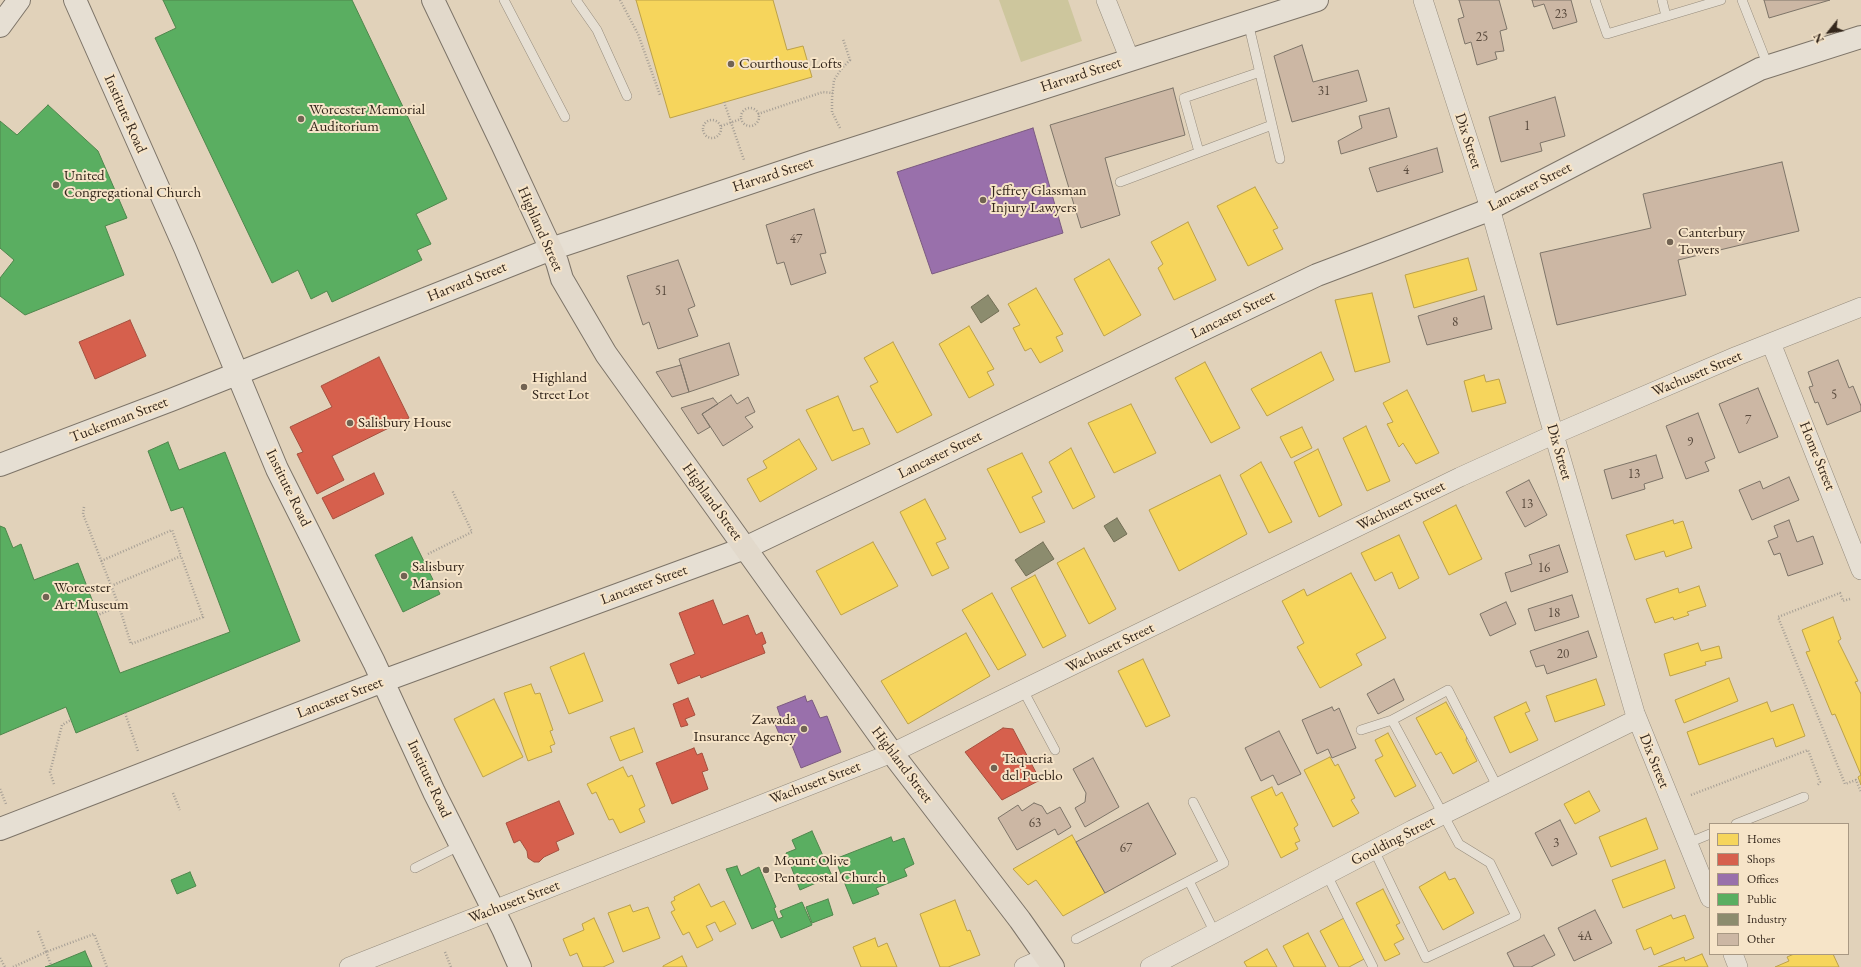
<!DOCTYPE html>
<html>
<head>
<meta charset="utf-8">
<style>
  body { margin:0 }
  #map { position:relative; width:1861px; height:967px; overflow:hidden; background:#e1d2ba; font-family:"EB Garamond",serif }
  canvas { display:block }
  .legend { position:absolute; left:1709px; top:823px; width:140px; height:132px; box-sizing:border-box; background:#f6e4c8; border:1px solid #a89883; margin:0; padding:5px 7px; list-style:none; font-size:12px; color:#34271c }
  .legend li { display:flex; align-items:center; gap:8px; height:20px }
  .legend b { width:20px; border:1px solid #a89883 }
  .north { position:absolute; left:1809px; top:12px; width:40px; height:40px; -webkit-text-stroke:3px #f6e4c8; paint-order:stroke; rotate:240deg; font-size:11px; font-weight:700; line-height:16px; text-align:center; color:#34271c }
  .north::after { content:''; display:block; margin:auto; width:14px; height:18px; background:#34271c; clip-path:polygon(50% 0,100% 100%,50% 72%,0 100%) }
</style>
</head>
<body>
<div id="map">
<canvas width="1861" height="967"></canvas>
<ul class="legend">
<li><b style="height:11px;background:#f6d55c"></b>Homes</li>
<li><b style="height:11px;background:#d6604d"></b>Shops</li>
<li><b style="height:11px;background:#9970ab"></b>Offices</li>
<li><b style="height:11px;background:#5aae61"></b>Public</li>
<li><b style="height:11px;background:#8c8c6e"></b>Industry</li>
<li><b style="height:11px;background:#ccb7a4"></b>Other</li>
</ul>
<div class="north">N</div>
</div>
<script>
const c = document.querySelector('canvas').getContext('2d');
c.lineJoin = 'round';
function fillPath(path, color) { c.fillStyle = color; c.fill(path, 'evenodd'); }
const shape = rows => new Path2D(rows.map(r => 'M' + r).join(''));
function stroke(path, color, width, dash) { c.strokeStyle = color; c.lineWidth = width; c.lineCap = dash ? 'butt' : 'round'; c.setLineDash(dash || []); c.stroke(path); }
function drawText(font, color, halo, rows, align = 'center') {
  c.font = font + ' "EB Garamond",serif'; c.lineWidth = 4; c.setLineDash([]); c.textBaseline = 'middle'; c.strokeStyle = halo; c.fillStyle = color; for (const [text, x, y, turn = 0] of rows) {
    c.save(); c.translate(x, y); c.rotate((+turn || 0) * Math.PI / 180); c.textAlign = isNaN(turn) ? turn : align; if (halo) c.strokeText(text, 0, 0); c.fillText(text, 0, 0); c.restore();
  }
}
fillPath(shape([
  [999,0,1068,0,1082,41,1021,62]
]), '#cdc69d');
const homes = shape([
  [636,0,773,0,787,50,803,46,812,77,670,118,636,0],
  [1255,187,1278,228,1273,230,1283,249,1248,266,1217,206,1255,187],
  [1188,222,1216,280,1174,300,1158,268,1163,264,1151,242,1188,222],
  [1468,258,1477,290,1414,308,1405,275,1468,258],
  [1109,259,1141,315,1104,336,1074,279,1109,259],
  [1036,288,1063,334,1056,337,1063,351,1040,363,1031,348,1025,351,1013,328,1020,325,1008,304,1036,288],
  [1372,293,1390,362,1355,372,1335,300,1372,293],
  [969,326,994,369,987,372,994,385,969,398,939,344,969,326],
  [893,342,932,415,897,433,870,386,878,382,864,358,893,342],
  [1321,352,1334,380,1267,416,1251,389,1321,352],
  [1205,362,1240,428,1211,443,1175,378,1205,362],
  [1484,375,1486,382,1499,379,1506,403,1472,412,1464,381,1484,375],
  [1407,390,1439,453,1416,464,1403,443,1399,447,1387,424,1393,422,1383,403,1407,390],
  [838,396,853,431,863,428,870,444,832,461,806,410,838,396],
  [1131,404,1156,453,1114,473,1088,423,1131,404],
  [1366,426,1390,481,1367,491,1343,438,1366,426],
  [1302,427,1312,448,1291,458,1280,437,1302,427],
  [799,439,817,469,760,502,747,479,767,468,763,461,799,439],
  [1071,448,1095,497,1073,509,1049,462,1071,448],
  [1318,449,1342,505,1319,517,1294,462,1318,449],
  [1022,453,1042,492,1032,497,1045,522,1020,533,987,469,1022,453],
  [1261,462,1292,522,1269,533,1240,475,1261,462],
  [1220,475,1247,534,1179,571,1149,510,1220,475],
  [925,499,946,539,936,543,949,568,932,576,900,512,925,499],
  [1456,505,1482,559,1449,575,1423,522,1456,505],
  [1673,520,1674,524,1683,521,1692,548,1666,557,1664,551,1635,560,1626,535,1673,520],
  [1399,535,1419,578,1399,589,1392,572,1375,581,1361,553,1399,535],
  [873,542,898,586,841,615,816,571,873,542],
  [1084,548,1116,609,1089,624,1057,563,1084,548],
  [1351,573,1386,638,1356,654,1362,665,1320,688,1297,647,1304,643,1282,601,1304,589,1307,596,1351,573],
  [1035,575,1066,636,1043,648,1011,588,1035,575],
  [1699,586,1706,606,1687,612,1689,615,1674,620,1673,617,1655,623,1646,599,1678,588,1679,593,1699,586],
  [992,593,1026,655,998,670,962,610,992,593],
  [1833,617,1841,639,1838,641,1858,681,1855,682,1861,694,1861,785,1858,777,1861,775,1835,714,1832,715,1806,652,1810,651,1802,630,1833,617],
  [966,633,990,676,908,724,881,681,966,633],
  [1698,643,1701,651,1719,646,1722,658,1705,662,1706,665,1670,676,1664,654,1698,643],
  [584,653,603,701,569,714,550,667,584,653],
  [1143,659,1170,716,1146,727,1118,671,1143,659],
  [1729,678,1738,701,1684,723,1675,700,1729,678],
  [1596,679,1605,705,1555,722,1546,696,1596,679],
  [531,684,535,694,540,693,553,730,550,731,555,744,550,746,552,752,528,761,504,693,531,684],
  [494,699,523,757,483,777,454,719,494,699],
  [1446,702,1461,729,1465,730,1467,736,1466,740,1477,761,1453,774,1441,752,1436,755,1416,718,1446,702],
  [1526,702,1530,711,1525,713,1538,740,1510,753,1494,717,1526,702],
  [1767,702,1771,712,1793,704,1805,736,1776,747,1773,738,1699,765,1687,732,1767,702],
  [634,728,643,752,620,761,610,737,634,728],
  [1388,733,1416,786,1395,797,1375,760,1383,756,1375,740,1388,733],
  [1330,757,1335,766,1338,764,1355,798,1351,800,1359,813,1333,827,1304,770,1330,757],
  [623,767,628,777,632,775,645,806,639,809,645,822,620,833,613,819,609,820,596,792,592,794,587,784,623,767],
  [1272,787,1276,796,1282,792,1298,825,1294,828,1300,841,1295,843,1298,849,1281,858,1251,797,1272,787],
  [1589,791,1600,811,1575,824,1564,804,1589,791],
  [1646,818,1658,849,1611,867,1599,837,1646,818],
  [1072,835,1105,893,1063,916,1036,880,1028,885,1013,869,1072,835],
  [1665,860,1675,888,1623,908,1612,880,1665,860],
  [1445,872,1449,880,1455,878,1474,913,1443,930,1419,887,1445,872],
  [699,884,711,907,724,901,736,924,720,932,715,922,706,926,713,940,697,948,689,932,683,935,671,912,675,910,671,902,675,900,674,897,699,884],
  [1383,889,1400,923,1396,925,1404,939,1394,944,1400,954,1385,961,1356,903,1383,889],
  [955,900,967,931,970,930,980,955,948,967,940,967,920,914,955,900],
  [630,905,633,912,648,907,660,938,623,952,608,913,630,905],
  [1671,915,1673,919,1685,915,1694,938,1654,955,1651,947,1644,950,1636,930,1671,915],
  [594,918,614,962,603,967,583,967,577,953,570,956,563,939,584,930,582,924,594,918],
  [1344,918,1366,958,1349,967,1339,967,1320,931,1344,918],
  [1308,933,1326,967,1294,967,1283,946,1308,933],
  [875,938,878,947,887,943,897,967,861,967,853,947,875,938],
  [1267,949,1277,967,1247,967,1244,962,1267,949],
  [1702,954,1708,967,1658,967,1684,957,1685,961,1702,954],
  [1794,954,1833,954,1839,967,1775,967,1789,961,1787,957,1794,954],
  [682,956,687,967,663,967,663,966,682,956]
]);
fillPath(homes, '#f6d55c');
stroke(homes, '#bca149', 1);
const shops = shape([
  [130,320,146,356,95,379,79,342,130,320],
  [379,357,409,418,332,456,344,480,317,494,297,454,303,452,290,427,332,407,321,386,379,357],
  [374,473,384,494,333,519,322,498,374,473],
  [713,600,723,625,748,615,756,635,762,632,766,643,762,645,765,653,701,678,700,675,678,684,670,664,695,654,679,613,713,600],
  [688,698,695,715,685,719,688,725,681,727,673,704,688,698],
  [1003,728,1013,729,1040,780,1002,800,965,752,1003,728],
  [694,748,697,755,702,753,708,770,702,772,708,789,672,804,656,763,694,748],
  [559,801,574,834,556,842,559,850,544,857,539,862,534,862,528,858,527,851,520,840,514,843,506,823,559,801]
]);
fillPath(shops, '#d6604d');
stroke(shops, '#a54f3e', 1);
const offices = shape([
  [1033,128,1063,233,932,274,897,172,1033,128],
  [805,696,807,702,812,700,820,718,827,716,841,752,801,768,787,733,780,736,775,724,782,721,777,707,805,696]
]);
fillPath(offices, '#9970ab');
stroke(offices, '#7b5a80', 1);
const public = shape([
  [163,0,352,0,447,199,416,214,431,244,417,250,422,260,332,302,327,291,311,299,298,270,272,283,155,38,176,28,163,0],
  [48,105,98,151,127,218,105,226,124,275,25,315,0,296,0,278,14,260,0,248,0,121,17,135,48,105],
  [168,442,179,470,225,452,300,641,76,733,66,707,0,735,0,526,5,528,13,548,21,544,34,580,78,563,120,673,230,632,183,507,171,511,148,451,168,442],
  [412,537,440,594,403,612,375,555,412,537],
  [812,831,832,876,800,890,786,853,796,849,792,840,812,831],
  [891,837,893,842,904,838,914,864,904,869,907,876,876,888,879,894,853,904,835,859,891,837],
  [737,866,741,876,759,867,776,907,774,908,778,919,783,917,780,911,802,902,812,925,781,938,773,920,752,929,726,869,737,866],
  [190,872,196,886,177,894,171,880,190,872],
  [828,899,833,915,812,923,806,907,828,899],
  [85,951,92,967,45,967,51,965,85,951]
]);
fillPath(public, '#5aae61');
stroke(public, '#4f864c', 1);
const industry = shape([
  [988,295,999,311,981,323,971,307,988,295],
  [1117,518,1127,534,1114,542,1104,526,1117,518],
  [1043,542,1054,559,1026,576,1015,560,1043,542]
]);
fillPath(industry, '#8c8c6e');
stroke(industry, '#726e55', 1);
const building = shape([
  [1459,0,1499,0,1507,29,1500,31,1504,51,1495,52,1497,59,1477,65,1471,42,1465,44,1458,19,1464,17,1459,0],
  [1532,0,1571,0,1577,22,1553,29,1544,4,1534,7,1532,0],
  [1764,0,1830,0,1769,18,1764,0],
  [1302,45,1313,82,1358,70,1367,101,1292,122,1274,56,1302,45],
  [1173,88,1185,135,1105,158,1120,215,1081,228,1050,125,1173,88],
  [1555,97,1565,136,1540,143,1542,151,1501,162,1489,117,1555,97],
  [1389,108,1397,137,1341,154,1338,141,1362,128,1359,116,1389,108],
  [1437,148,1443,172,1377,192,1369,168,1437,148],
  [1782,162,1799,231,1678,260,1686,295,1557,325,1540,253,1651,228,1643,194,1782,162],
  [814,209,826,253,820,254,826,273,791,285,784,262,777,264,766,225,814,209],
  [678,260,695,306,688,309,698,336,658,349,649,322,643,325,627,276,678,260],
  [1484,296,1492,329,1427,345,1418,316,1484,296],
  [729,343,739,375,689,392,679,359,729,343],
  [1838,360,1849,388,1853,386,1861,406,1861,411,1827,425,1818,402,1815,403,1809,387,1813,386,1808,372,1838,360],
  [681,365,689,392,672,397,656,372,681,365],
  [1758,388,1778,437,1739,453,1719,404,1758,388],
  [731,395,737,404,748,397,755,412,745,417,753,427,723,446,702,414,731,395],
  [713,398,718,404,702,414,710,427,698,434,681,408,713,398],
  [1698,413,1715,458,1705,462,1709,471,1686,479,1666,426,1698,413],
  [1656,455,1663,478,1644,484,1645,489,1612,499,1604,470,1656,455],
  [1789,477,1799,500,1752,520,1739,490,1760,481,1763,489,1789,477],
  [1529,480,1547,515,1525,527,1506,492,1529,480],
  [1789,520,1797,542,1813,536,1823,564,1788,576,1780,553,1774,555,1768,541,1778,537,1774,526,1789,520],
  [1559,545,1568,572,1511,592,1505,573,1532,564,1529,555,1559,545],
  [1572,595,1579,617,1535,631,1528,609,1572,595],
  [1506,602,1516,624,1490,636,1480,614,1506,602],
  [1588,631,1597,657,1547,674,1544,665,1536,667,1530,651,1588,631],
  [1394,679,1404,700,1378,714,1367,694,1394,679],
  [1332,707,1334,711,1339,708,1356,748,1332,758,1328,749,1317,754,1302,720,1332,707],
  [1279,731,1301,774,1278,785,1273,775,1261,781,1245,748,1279,731],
  [1093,758,1119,807,1085,827,1075,808,1085,802,1086,793,1073,769,1093,758],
  [1034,803,1042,806,1047,814,1060,807,1071,827,1058,835,1055,829,1017,850,998,818,1018,805,1022,811,1034,803],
  [1148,803,1176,854,1105,893,1076,842,1148,803],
  [1560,820,1577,854,1552,866,1535,833,1560,820],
  [1595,910,1612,943,1574,961,1558,928,1595,910],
  [1544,935,1555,955,1531,967,1514,967,1507,953,1544,935]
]);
fillPath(building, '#ccb7a4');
stroke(building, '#7d7468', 1);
const lane = shape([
  [504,0,565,117],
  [576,0,597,30,627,96],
  [1595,0,1607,34,1721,0],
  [1662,0,1666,16],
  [1742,0,1768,66],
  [1248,22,1280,159],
  [1199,152,1184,98,1260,72],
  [1120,182,1272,125],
  [1023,690,1055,750],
  [1392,720,1448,690,1498,788],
  [1361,730,1392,720,1459,844,1490,863,1516,916,1426,958,1374,850],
  [1736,824,1804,797],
  [1688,843,1710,834],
  [415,868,461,845],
  [1327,875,1373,967],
  [1189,881,1215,933],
  [1076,939,1224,863,1193,802]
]);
const street = shape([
  [1106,0,1130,60],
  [1423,0,1490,208,1548,414,1635,713,1710,898],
  [1771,343,1861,570],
  [1733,954,1738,967],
  [349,967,892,753,1460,477,1546,438,1737,356,1861,307],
  [1024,967,1047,957],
  [1150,967,1412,830,1637,719]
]);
const secondary = shape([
  [75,0,185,248,277,469,374,662,434,792,503,929,520,967],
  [0,26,19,0],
  [0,465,171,400,551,249,812,162,1317,0],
  [0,829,383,681,745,548,1317,275,1481,213,1760,69,1861,37]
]);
const highway = shape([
  [433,0,502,144,557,262,562,279,606,354,892,753,1020,920,1053,967]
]);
stroke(lane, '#968c7d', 10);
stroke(street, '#968c7d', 20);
stroke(secondary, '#7d7468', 24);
stroke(highway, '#7d7468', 24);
stroke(shape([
  [620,0,638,34,660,95],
  [724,102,744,160],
  '741 117a9 9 0 1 1 18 0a9 9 0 1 1-18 0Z',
  [758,114,823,92,833,93],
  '703 129a9 9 0 1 1 18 0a9 9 0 1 1-18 0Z',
  [721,126,741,119],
  [840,128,832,112,832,98,834,80,842,68,850,60,843,39],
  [84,507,83,514,119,606,98,615],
  [428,554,472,532,452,490],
  [101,561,172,530,181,556],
  [111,586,181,556,203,617,131,644,119,606],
  [1850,599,1843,601,1840,593,1778,617,1845,784,1856,780,1861,792],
  [125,713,138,751],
  [54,784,50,772,62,725,71,720],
  [0,789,6,804],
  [173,793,180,810],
  [1691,795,1808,750,1820,782,1817,786],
  [38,931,46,952,94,934,107,967],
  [445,952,451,967],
  [0,958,5,967],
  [13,967,46,952,51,965]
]), '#a69f95', 2.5, [1, 2]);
stroke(lane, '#e6dfd3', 9);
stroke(street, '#e6dfd3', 19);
stroke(secondary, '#e6dfd3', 22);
stroke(highway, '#e2d9cb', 22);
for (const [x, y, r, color] of [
  [731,64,4,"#716353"],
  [301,119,4,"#716353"],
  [56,185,4,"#716353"],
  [983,200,4,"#716353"],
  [1670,242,4,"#716353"],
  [524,387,4,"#716353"],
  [350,423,4,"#716353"],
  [404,576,4,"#716353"],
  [46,597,4,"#716353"],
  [804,729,4,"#716353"],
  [994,768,4,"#716353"],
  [766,870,4,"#716353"]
]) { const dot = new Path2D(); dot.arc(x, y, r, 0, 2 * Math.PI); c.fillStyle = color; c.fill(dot); stroke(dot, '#f6e4c8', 1.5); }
drawText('13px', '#5a4b3e', null, [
  ["23",1561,14],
  ["25",1482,37],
  ["31",1324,91],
  ["1",1527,126],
  ["4",1406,170],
  ["47",796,239],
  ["51",661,291],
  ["8",1455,322],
  ["5",1834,395],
  ["7",1748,420],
  ["9",1690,442],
  ["13",1634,474],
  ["13",1527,504],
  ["16",1544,568],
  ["18",1554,613],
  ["20",1563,654],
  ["63",1035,823],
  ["3",1556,843],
  ["67",1126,848],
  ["4A",1585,936]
]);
drawText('15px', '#34271c', '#f6e4c8', [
  ["Courthouse Lofts",739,64],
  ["Worcester Memorial",309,110],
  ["Auditorium",309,127],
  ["United",64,176],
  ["Congregational Church",64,193],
  ["Jeffrey Glassman",991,191],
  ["Injury Lawyers",991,208],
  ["Canterbury",1678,233],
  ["Towers",1678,250],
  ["Highland",532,378],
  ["Street Lot",532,395],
  ["Salisbury House",358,423],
  ["Salisbury",412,567],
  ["Mansion",412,584],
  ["Worcester",54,588],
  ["Art Museum",54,605],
  ["Zawada",796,720,"right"],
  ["Insurance Agency",796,737,"right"],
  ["Taqueria",1002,759],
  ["del Pueblo",1002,776],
  ["Mount Olive",774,861],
  ["Pentecostal Church",774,878]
], 'left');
drawText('15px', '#34271c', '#f6e4c8', [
  ["Harvard Street",1081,75,-18],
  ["Institute Road",125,114,66],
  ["Dix Street",1468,141,72],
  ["Harvard Street",773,175,-18],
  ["Lancaster Street",1530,187,-27],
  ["Highland Street",540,229,66],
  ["Harvard Street",467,282,-22],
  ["Lancaster Street",1233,315,-26],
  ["Wachusett Street",1697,374,-23],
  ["Tuckerman Street",119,420,-21],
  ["Dix Street",1559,452,74],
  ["Lancaster Street",940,455,-26],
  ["Home Street",1817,456,68],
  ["Institute Road",288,488,64],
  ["Highland Street",712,502,54],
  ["Wachusett Street",1401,506,-26],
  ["Lancaster Street",644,585,-20],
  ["Wachusett Street",1110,648,-26],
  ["Lancaster Street",340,698,-21],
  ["Dix Street",1654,761,68],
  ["Highland Street",902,765,53],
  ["Institute Road",429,779,65],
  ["Wachusett Street",815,783,-21],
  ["Goulding Street",1393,841,-27],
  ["Wachusett Street",514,902,-21]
]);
</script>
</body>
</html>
